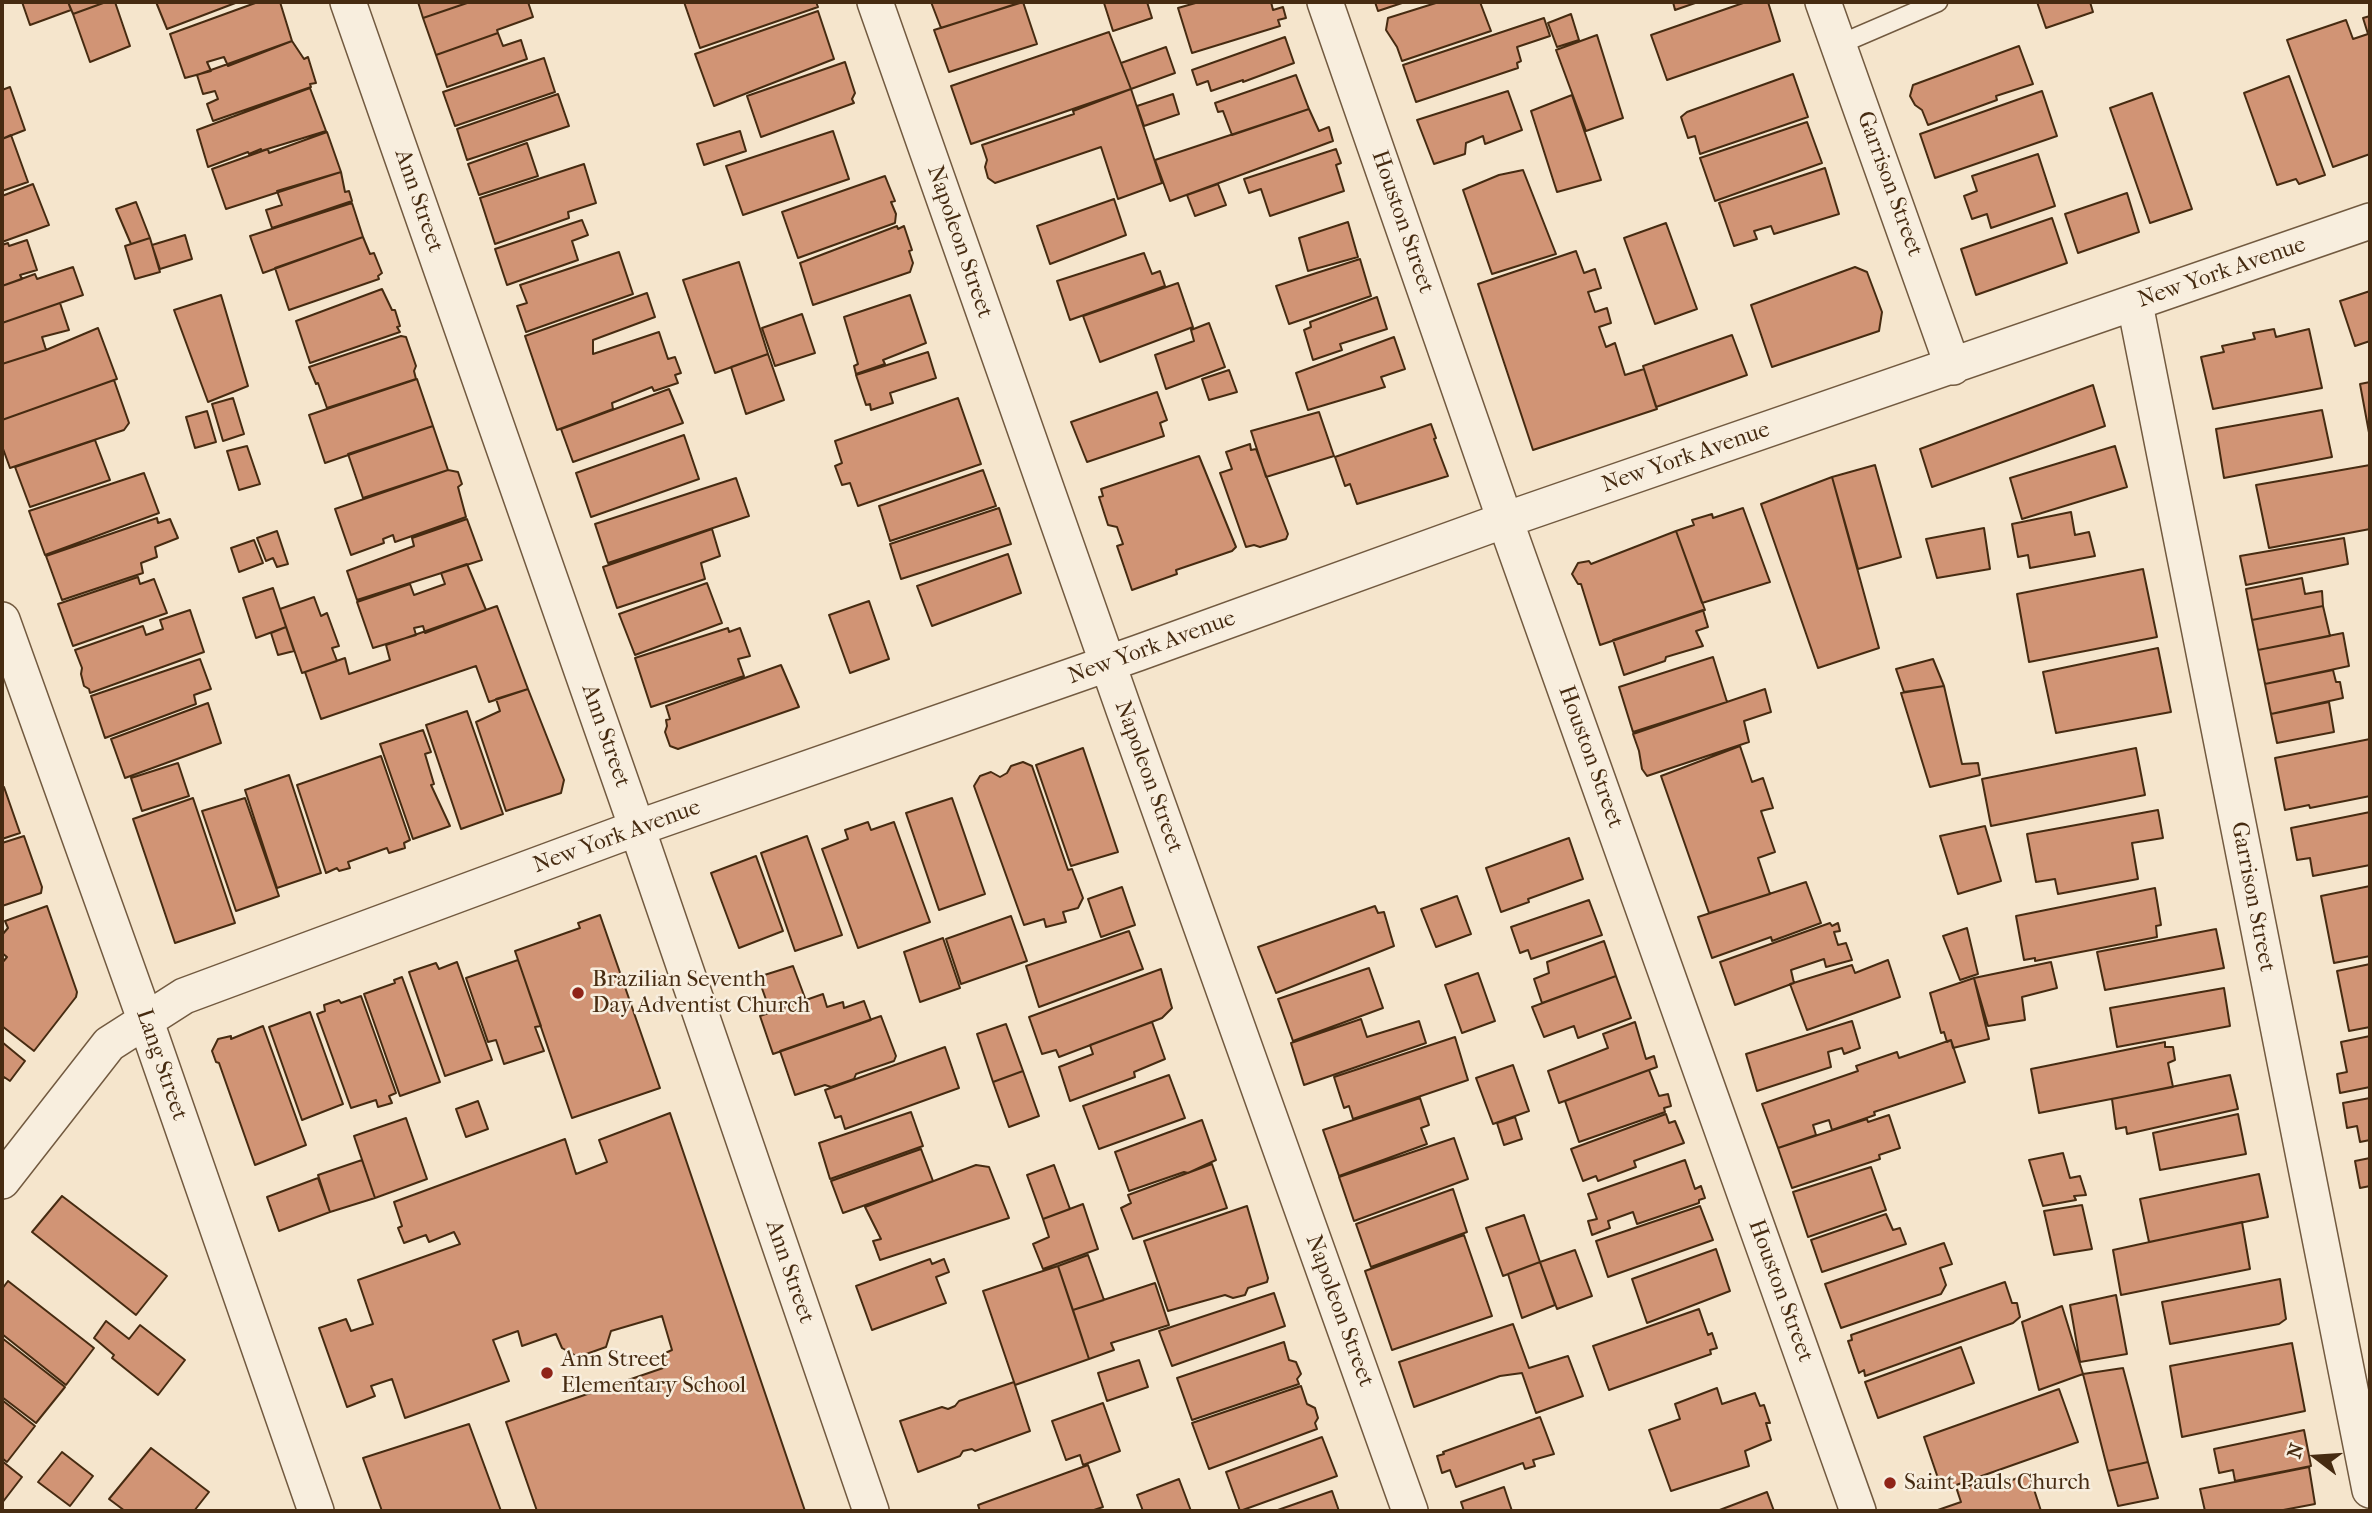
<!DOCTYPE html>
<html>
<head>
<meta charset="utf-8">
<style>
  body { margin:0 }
  #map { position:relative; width:2372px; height:1513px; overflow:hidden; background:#f5e5cc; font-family:"IM FELL French Canon",serif }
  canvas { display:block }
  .frame { position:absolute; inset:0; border:4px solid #462b11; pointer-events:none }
  .north { position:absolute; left:2281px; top:1422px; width:70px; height:70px; -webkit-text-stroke:5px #f8eede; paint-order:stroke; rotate:287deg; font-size:19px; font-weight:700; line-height:28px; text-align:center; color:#462b11 }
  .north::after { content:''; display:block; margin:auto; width:24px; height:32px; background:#462b11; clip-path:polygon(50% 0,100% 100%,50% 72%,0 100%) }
</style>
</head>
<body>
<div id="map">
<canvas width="2372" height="1513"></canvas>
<div class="frame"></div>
<div class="north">N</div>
</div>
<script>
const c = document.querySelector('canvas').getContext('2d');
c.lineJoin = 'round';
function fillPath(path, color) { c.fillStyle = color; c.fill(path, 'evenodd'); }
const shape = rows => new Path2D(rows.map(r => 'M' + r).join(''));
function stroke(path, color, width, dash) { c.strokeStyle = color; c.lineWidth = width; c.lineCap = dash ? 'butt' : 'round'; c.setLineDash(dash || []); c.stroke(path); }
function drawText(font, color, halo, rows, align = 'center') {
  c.font = font + ' "IM FELL French Canon",serif'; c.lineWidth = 5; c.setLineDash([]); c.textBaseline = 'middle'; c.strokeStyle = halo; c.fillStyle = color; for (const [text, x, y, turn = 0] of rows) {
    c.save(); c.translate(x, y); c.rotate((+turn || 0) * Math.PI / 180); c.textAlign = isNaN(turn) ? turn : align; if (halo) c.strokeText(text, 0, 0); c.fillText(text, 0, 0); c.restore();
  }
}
const building = shape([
  [22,2,68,2,71,10,30,25,22,2],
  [68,2,106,2,73,14,68,2],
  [106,2,115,2,130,46,90,62,73,14,106,2],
  [156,2,238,2,167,29,156,2],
  [258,2,280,2,292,41,228,66,224,57,207,62,211,71,185,78,170,34,258,2],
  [418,2,470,2,423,18,418,2],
  [470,2,528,2,533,17,497,30,498,33,436,55,423,18,470,2],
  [684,2,816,2,818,7,700,48,684,2],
  [931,2,1022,2,941,28,931,2],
  [1023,2,1037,44,949,72,934,30,1023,2],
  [1147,2,1152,18,1113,31,1104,3,1147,2],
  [1199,2,1271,2,1273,10,1283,7,1286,18,1278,20,1280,26,1192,53,1178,8,1199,2],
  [1375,2,1405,2,1378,11,1375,2],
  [1439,2,1480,2,1491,31,1402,61,1397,47,1386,30,1388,18,1439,2],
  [1673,2,1698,2,1675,10,1673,2],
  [1746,2,1768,2,1780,41,1667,80,1651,35,1746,2],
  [2037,2,2090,2,2093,12,2046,28,2037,2],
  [818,11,834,59,714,106,695,54,818,11],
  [1571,14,1579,40,1557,47,1548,23,1571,14],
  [2370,16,2370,154,2333,167,2287,40,2346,20,2353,39,2368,34,2363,18,2370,16],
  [1544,18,1550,36,1517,47,1521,61,1517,63,1518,68,1416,102,1403,65,1544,18],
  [1109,32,1131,89,971,144,951,86,1109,32],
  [498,33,503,46,521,40,527,59,447,87,436,55,498,33],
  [1597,35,1623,118,1586,131,1556,50,1597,35],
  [1285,37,1294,63,1243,82,1243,80,1211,91,1208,81,1197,85,1192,70,1285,37],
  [292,41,304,59,308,57,316,83,310,84,311,87,213,121,207,104,218,99,215,91,203,94,197,75,292,41],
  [2019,46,2033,84,1996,96,1997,100,1928,125,1922,110,1915,105,1910,96,1913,85,2019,46],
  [1166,47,1175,73,1131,89,1121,63,1166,47],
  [544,58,555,92,455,126,443,92,544,58],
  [845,62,855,93,852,99,854,103,761,137,747,96,845,62],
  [1793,74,1808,117,1700,154,1695,136,1688,138,1681,117,1687,112,1793,74],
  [1296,75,1309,109,1232,135,1223,111,1218,112,1215,103,1296,75],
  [2289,76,2325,175,2299,184,2296,179,2277,185,2244,93,2289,76],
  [10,87,25,130,2,139,2,90,10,87],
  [310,88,326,131,261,151,261,149,249,154,248,152,208,167,197,130,310,88],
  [1131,89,1162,183,1118,199,1101,147,995,183,988,178,985,167,987,160,982,145,1074,114,1073,111,1131,89],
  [1508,91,1522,130,1485,144,1483,136,1466,143,1465,154,1434,164,1417,120,1508,91],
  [2042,91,2057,136,1935,178,1920,134,2042,91],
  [2152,93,2192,209,2150,223,2110,108,2152,93],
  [558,94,569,126,467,160,457,129,558,94],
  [1173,94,1179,114,1144,126,1137,106,1173,94],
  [1572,95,1601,180,1557,192,1531,111,1572,95],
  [1309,109,1319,131,1329,127,1333,141,1170,201,1155,160,1309,109],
  [1807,122,1822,163,1715,201,1700,158,1807,122],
  [740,131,746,151,704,165,697,144,740,131],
  [833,131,849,179,743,215,726,166,833,131],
  [327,132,341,172,226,209,212,169,268,149,269,153,327,132],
  [11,135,28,182,2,191,2,139,11,135],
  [527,143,538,176,479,195,468,164,527,143],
  [1336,149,1341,163,1336,165,1344,191,1270,216,1261,189,1249,193,1244,179,1336,149],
  [2038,154,2055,206,1991,228,1987,214,1972,219,1964,196,1977,191,1972,176,2038,154],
  [584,164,596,203,568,212,569,218,495,244,480,198,584,164],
  [1825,168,1839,214,1774,234,1771,226,1754,231,1757,239,1734,246,1719,203,1825,168],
  [1523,170,1556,254,1492,274,1463,190,1499,175,1523,170],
  [341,172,345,192,349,191,352,201,272,228,266,210,282,205,277,191,341,172],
  [885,176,895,201,891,202,896,214,895,223,798,258,782,212,885,176],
  [33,184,49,225,2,242,2,196,33,184],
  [1218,184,1226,205,1195,216,1187,195,1218,184],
  [2127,193,2139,232,2078,253,2065,214,2127,193],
  [1114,199,1126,235,1050,264,1037,226,1114,199],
  [136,202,150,238,131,244,116,209,136,202],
  [352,203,363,237,263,273,250,236,352,203],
  [2052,218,2067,263,1976,295,1961,249,2052,218],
  [582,220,588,235,572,241,578,260,507,285,495,249,582,220],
  [1348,222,1358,257,1308,271,1299,238,1348,222],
  [1666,223,1697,309,1655,324,1624,238,1666,223],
  [897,226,898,229,904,226,912,250,909,251,913,263,910,272,813,305,800,263,897,226],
  [185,235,192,259,160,269,152,245,185,235],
  [363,237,370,254,374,253,382,273,378,276,379,279,289,310,275,268,363,237],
  [150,238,160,272,135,279,125,246,150,238],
  [27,240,37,270,20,275,22,279,2,286,2,245,8,243,9,246,27,240],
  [1576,251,1584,273,1595,269,1601,288,1588,292,1595,312,1607,308,1611,323,1599,327,1606,347,1615,343,1625,375,1644,369,1657,409,1533,450,1478,284,1576,251],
  [619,252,633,294,526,332,517,306,527,303,520,285,619,252],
  [1144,253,1152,274,1160,271,1165,286,1070,320,1057,281,1144,253],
  [1360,259,1371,296,1289,324,1276,286,1360,259],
  [739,262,768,354,715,373,683,280,739,262],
  [73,267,83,295,2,323,2,286,35,274,37,279,73,267],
  [1855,267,1867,272,1882,312,1879,331,1772,367,1751,305,1855,267],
  [1178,283,1193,327,1100,362,1083,316,1178,283],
  [382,289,392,310,395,310,400,326,397,327,400,332,310,363,296,321,382,289],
  [2370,291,2370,341,2355,346,2340,301,2370,291],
  [647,293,655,317,593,340,593,354,659,332,668,359,675,357,681,373,675,375,678,383,654,391,652,387,612,403,613,409,557,430,525,336,647,293],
  [221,295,248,386,208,402,174,310,221,295],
  [910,295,926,343,883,360,885,364,856,374,854,366,858,364,844,317,910,295],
  [1377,297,1387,329,1340,344,1342,350,1313,360,1304,330,1311,327,1310,322,1377,297],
  [60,303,69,330,42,337,46,350,2,364,2,323,60,303],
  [802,314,815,353,775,366,762,328,802,314],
  [1209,323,1225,367,1166,389,1155,355,1194,341,1191,330,1209,323],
  [98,328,117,379,2,420,2,364,46,350,98,328],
  [2274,329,2276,337,2309,329,2322,388,2213,409,2201,357,2224,352,2222,346,2255,339,2253,333,2274,329],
  [1732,335,1747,375,1656,407,1643,366,1732,335],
  [401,336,406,337,416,366,414,371,416,379,327,408,318,383,316,384,309,367,401,336],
  [1394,337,1405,369,1381,377,1385,387,1308,410,1296,373,1394,337],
  [928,352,936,378,890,393,893,403,871,410,870,404,866,405,856,375,928,352],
  [768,354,784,400,746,414,731,367,768,354],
  [1229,370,1237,392,1209,400,1202,379,1229,370],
  [417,379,433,426,325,463,309,415,417,379],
  [114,380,129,423,124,430,10,468,2,446,2,420,114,380],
  [2370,382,2370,438,2360,384,2370,382],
  [2093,385,2105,426,1932,487,1920,449,2093,385],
  [669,389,683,423,573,462,561,429,669,389],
  [1157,392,1167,420,1160,423,1164,436,1087,462,1071,422,1157,392],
  [233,398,244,434,223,441,212,404,233,398],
  [958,398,981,464,858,506,850,483,842,485,835,466,842,463,835,441,958,398],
  [2322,410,2332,457,2224,478,2216,429,2322,410],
  [207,411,216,442,195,448,186,417,207,411],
  [1319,412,1334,456,1266,477,1251,431,1319,412],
  [1431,424,1436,438,1434,439,1448,476,1357,504,1350,484,1345,486,1335,457,1431,424],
  [433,426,448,470,363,498,348,454,433,426],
  [684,435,699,479,591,517,576,473,684,435],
  [95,440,110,480,30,507,15,467,95,440],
  [1250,444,1251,450,1256,449,1288,534,1286,539,1260,547,1254,545,1246,547,1220,473,1232,469,1226,452,1250,444],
  [247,446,260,484,239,490,227,451,247,446],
  [2115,446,2127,487,2022,519,2010,478,2115,446],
  [1199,456,1236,547,1232,551,1176,570,1177,574,1132,590,1117,546,1123,544,1117,527,1108,525,1099,497,1103,496,1101,489,1199,456],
  [1875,465,1901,557,1858,569,1832,477,1875,465],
  [2370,465,2370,529,2269,548,2256,485,2370,465],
  [448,470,458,472,462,484,458,487,466,517,395,542,393,535,383,539,384,543,351,555,335,509,448,470],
  [983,470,996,506,890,541,879,506,983,470],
  [144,473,159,513,45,555,29,511,144,473],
  [1832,477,1879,648,1818,668,1761,504,1832,477],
  [736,478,749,516,608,563,595,524,736,478],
  [999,508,1011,544,901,579,890,544,999,508],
  [1743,508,1770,582,1702,603,1676,531,1694,525,1692,520,1712,514,1713,518,1743,508],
  [2071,512,2075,535,2089,532,2095,556,2030,568,2028,555,2018,557,2012,524,2071,512],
  [157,518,158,523,170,519,178,538,155,547,157,557,141,563,143,573,62,600,46,556,157,518],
  [467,519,482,560,357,600,347,571,414,546,412,538,467,519],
  [1984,528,1990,569,1937,578,1926,539,1984,528],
  [712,529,720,556,701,563,705,579,617,608,603,567,712,529],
  [277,531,288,564,277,567,273,558,266,561,257,538,277,531],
  [1676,531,1705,610,1600,645,1581,584,1578,584,1572,574,1578,563,1589,561,1591,564,1676,531],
  [2344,538,2348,564,2246,585,2240,556,2344,538],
  [254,540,263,563,239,572,231,548,254,540],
  [1008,554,1021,593,932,626,917,586,1008,554],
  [467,564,486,610,425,633,423,626,414,628,416,635,373,648,357,602,410,584,414,595,445,584,441,573,467,564],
  [2143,569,2157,637,2029,662,2017,594,2143,569],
  [138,577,140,584,154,579,167,613,73,646,58,604,138,577],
  [2302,578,2305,594,2322,591,2323,606,2252,620,2246,589,2302,578],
  [707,583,722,623,635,655,619,614,707,583],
  [273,588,286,627,256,638,243,598,273,588],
  [314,597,321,616,327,613,339,646,332,648,337,661,302,673,280,609,314,597],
  [869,601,889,659,850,673,829,615,869,601],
  [497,606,528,689,489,702,476,666,321,719,305,672,345,658,349,674,390,660,386,645,497,606],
  [2323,606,2330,636,2258,650,2252,620,2323,606],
  [190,610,204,652,90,693,89,689,84,686,81,674,82,668,75,650,143,626,146,635,163,629,160,620,190,610],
  [1703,610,1708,627,1696,631,1703,646,1666,657,1665,661,1624,675,1613,640,1703,610],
  [286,627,294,651,278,655,271,633,286,627],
  [728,628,729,632,740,628,750,656,738,659,744,676,651,707,635,658,728,628],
  [2343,633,2349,666,2265,684,2258,650,2343,633],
  [2158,648,2171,712,2056,733,2043,672,2158,648],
  [1713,657,1727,702,1633,732,1619,687,1713,657],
  [200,659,211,689,194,695,196,704,105,738,91,696,200,659],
  [1933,659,1944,686,1904,692,1896,669,1933,659],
  [781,665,799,707,678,749,670,746,665,732,667,726,666,720,670,719,666,706,781,665],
  [2333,670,2336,682,2340,682,2343,698,2271,714,2265,684,2333,670],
  [1944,686,1962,764,1978,763,1980,775,1930,787,1901,693,1944,686],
  [528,689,564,780,561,793,506,811,476,722,500,711,496,699,528,689],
  [1765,689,1771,712,1744,721,1749,742,1647,776,1642,769,1639,751,1633,734,1765,689],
  [2329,702,2334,732,2277,743,2271,714,2329,702],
  [208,703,221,743,125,778,111,739,208,703],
  [467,711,503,814,461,829,426,725,467,711],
  [423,730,431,752,425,754,434,784,431,785,450,826,413,839,380,744,423,730],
  [2370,739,2370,796,2310,808,2309,805,2285,810,2275,758,2370,739],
  [1740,746,1752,782,1763,778,1773,808,1761,811,1775,852,1758,858,1770,894,1709,913,1661,776,1740,746],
  [1083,748,1118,852,1071,866,1036,765,1083,748],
  [2136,748,2145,795,1991,826,1982,779,2136,748],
  [381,756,410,840,404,843,405,848,389,853,387,848,348,862,350,868,339,871,337,868,326,873,297,785,381,756],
  [1023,762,1032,766,1068,870,1072,869,1083,898,1078,908,1063,912,1066,922,1046,927,1044,919,1024,925,974,786,980,776,991,772,1000,777,1007,773,1011,766,1023,762],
  [178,763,189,796,142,811,131,778,178,763],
  [289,775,321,873,277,888,245,790,289,775],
  [4,787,20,833,2,839,2,788,4,787],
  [193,798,235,923,175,943,133,819,193,798],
  [245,798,279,896,236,911,202,811,245,798],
  [952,798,985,894,939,910,906,813,952,798],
  [2158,810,2163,838,2132,843,2138,879,2058,894,2055,879,2036,882,2027,834,2158,810],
  [2370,812,2370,865,2313,876,2310,858,2297,860,2291,828,2370,812],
  [868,822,871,830,894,822,930,922,858,948,822,849,848,839,845,830,868,822],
  [1985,826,2001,881,1958,894,1940,836,1985,826],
  [24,836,42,887,41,893,2,906,2,843,24,836],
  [807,836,842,935,795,951,761,853,807,836],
  [1569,838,1583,879,1528,899,1529,902,1501,912,1486,868,1569,838],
  [756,856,783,931,739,948,711,873,756,856],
  [1806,882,1821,923,1772,941,1771,937,1712,958,1698,917,1806,882],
  [2370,886,2370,956,2334,963,2321,896,2370,886],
  [1122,887,1135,925,1101,937,1088,899,1122,887],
  [2155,888,2161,925,2156,926,2157,937,2035,961,2035,958,2024,960,2016,916,2155,888],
  [1457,896,1471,934,1436,947,1421,909,1457,896],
  [1589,900,1602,935,1531,959,1528,950,1520,953,1511,927,1589,900],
  [47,906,77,992,76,997,34,1051,2,1026,2,963,7,957,2,953,2,935,8,928,5,921,47,906],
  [1375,906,1378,913,1384,912,1394,946,1276,993,1258,947,1375,906],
  [600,915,660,1088,572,1118,515,951,580,928,578,923,600,915],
  [1011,916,1027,961,961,984,946,939,1011,916],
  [1830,923,1832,926,1838,923,1840,931,1834,932,1838,945,1846,943,1852,960,1826,967,1824,959,1791,970,1794,983,1735,1005,1720,962,1830,923],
  [1967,928,1978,974,1960,980,1943,936,1967,928],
  [2216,929,2224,968,2105,990,2097,952,2216,929],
  [1129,931,1143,969,1039,1007,1026,966,1129,931],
  [943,938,960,988,920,1002,904,952,943,938],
  [1604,941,1616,976,1542,1003,1534,979,1549,973,1547,962,1604,941],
  [518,960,541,1026,535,1027,544,1051,504,1064,496,1040,488,1042,466,978,518,960],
  [1888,960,1900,997,1807,1030,1790,984,1852,965,1855,973,1888,960],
  [457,962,492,1060,445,1076,409,972,436,963,439,969,457,962],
  [2051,962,2057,988,2022,997,2025,1020,1988,1026,1974,978,2051,962],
  [2370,964,2370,1027,2349,1031,2337,971,2370,964],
  [793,966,805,998,770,1011,758,977,793,966],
  [1369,968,1383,1008,1293,1041,1278,999,1369,968],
  [1161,969,1172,1008,1162,1018,1059,1057,1056,1050,1042,1054,1029,1017,1161,969],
  [1478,973,1495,1021,1462,1033,1445,985,1478,973],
  [1616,976,1631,1018,1578,1038,1574,1026,1544,1037,1532,1007,1616,976],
  [402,977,440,1082,400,1096,364,994,395,983,394,980,402,977],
  [1974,978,1989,1039,1953,1048,1951,1040,1947,1042,1944,1032,1941,1033,1930,993,1974,978],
  [2224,988,2230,1026,2117,1047,2110,1008,2224,988],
  [823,994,827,1007,843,1002,844,1008,864,1001,871,1020,773,1054,760,1016,823,994],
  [361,996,396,1093,389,1096,392,1103,378,1107,376,1100,351,1108,317,1014,325,1011,324,1005,339,1000,341,1003,361,996],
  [310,1012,343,1104,302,1120,269,1027,310,1012],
  [881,1016,896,1056,894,1061,856,1074,854,1079,831,1087,825,1085,795,1095,780,1051,881,1016],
  [1361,1019,1367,1037,1419,1021,1426,1043,1304,1085,1291,1043,1361,1019],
  [1852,1021,1860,1048,1844,1054,1842,1048,1828,1052,1831,1067,1757,1091,1746,1054,1852,1021],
  [1152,1022,1165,1059,1134,1072,1135,1077,1070,1101,1059,1067,1093,1054,1090,1045,1152,1022],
  [1635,1022,1646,1059,1654,1056,1657,1067,1559,1103,1548,1071,1608,1048,1603,1034,1635,1022],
  [1006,1024,1023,1071,993,1082,977,1034,1006,1024],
  [263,1026,306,1145,255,1165,219,1063,216,1062,212,1051,218,1039,231,1036,231,1039,263,1026],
  [2370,1036,2370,1087,2340,1093,2337,1074,2347,1072,2341,1042,2370,1036],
  [1455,1037,1468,1080,1353,1119,1349,1106,1344,1108,1334,1077,1455,1037],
  [1951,1040,1965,1082,1874,1112,1875,1115,1832,1130,1829,1120,1813,1125,1816,1135,1778,1148,1762,1104,1858,1071,1856,1066,1897,1052,1899,1058,1951,1040],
  [2,1042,25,1061,10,1081,4,1077,2,1081,2,1042],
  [2165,1042,2165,1047,2173,1047,2175,1060,2168,1063,2173,1087,2039,1113,2031,1069,2165,1042],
  [945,1047,959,1088,845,1129,841,1116,835,1118,825,1090,945,1047],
  [1513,1065,1529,1111,1493,1124,1476,1078,1513,1065],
  [1649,1070,1659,1096,1668,1094,1671,1106,1664,1108,1665,1112,1579,1142,1565,1101,1649,1070],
  [1023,1071,1039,1116,1009,1127,993,1082,1023,1071],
  [1169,1075,1185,1118,1099,1149,1083,1106,1169,1075],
  [2230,1075,2238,1109,2127,1134,2126,1127,2116,1129,2112,1099,2230,1075],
  [1420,1098,1429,1125,1421,1128,1427,1144,1339,1176,1323,1130,1420,1098],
  [2370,1098,2370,1140,2360,1142,2357,1126,2347,1128,2343,1103,2370,1098],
  [478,1101,488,1129,466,1137,456,1109,478,1101],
  [911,1112,923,1146,830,1179,819,1143,911,1112],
  [670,1113,805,1511,537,1511,506,1422,666,1367,663,1354,672,1350,662,1316,611,1331,606,1347,578,1357,562,1348,556,1334,522,1346,518,1331,493,1340,509,1381,405,1418,392,1379,371,1386,375,1396,347,1407,319,1328,346,1319,351,1331,373,1324,358,1280,460,1244,454,1232,429,1242,426,1235,404,1243,398,1228,402,1226,394,1202,565,1139,576,1174,607,1162,599,1140,670,1113],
  [1666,1114,1669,1123,1675,1121,1684,1143,1634,1161,1636,1167,1598,1181,1596,1176,1583,1181,1571,1149,1666,1114],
  [2238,1114,2246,1154,2160,1170,2153,1133,2238,1114],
  [1889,1115,1900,1148,1879,1155,1880,1159,1792,1188,1778,1148,1867,1119,1868,1122,1889,1115],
  [1515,1117,1522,1139,1504,1145,1497,1123,1515,1117],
  [406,1118,427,1179,375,1198,354,1136,406,1118],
  [1202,1120,1216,1160,1188,1173,1184,1172,1129,1191,1115,1152,1202,1120],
  [1454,1138,1468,1179,1354,1221,1339,1177,1454,1138],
  [921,1149,933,1181,843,1213,831,1181,921,1149],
  [2063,1153,2070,1178,2080,1176,2086,1195,2074,1196,2076,1200,2043,1206,2029,1160,2063,1153],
  [2370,1158,2370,1186,2360,1188,2355,1161,2370,1158],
  [362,1160,375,1198,330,1212,318,1175,362,1160],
  [1685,1160,1695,1189,1701,1186,1705,1198,1699,1200,1699,1203,1637,1224,1633,1212,1608,1221,1610,1228,1592,1235,1588,1221,1597,1219,1588,1194,1685,1160],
  [1212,1164,1227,1208,1133,1239,1121,1208,1131,1203,1128,1195,1212,1164],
  [976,1165,989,1167,1009,1218,880,1260,873,1241,881,1239,865,1207,976,1165],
  [1054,1165,1070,1209,1043,1219,1027,1175,1054,1165],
  [1871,1167,1886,1210,1808,1237,1793,1192,1871,1167],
  [2259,1174,2268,1217,2149,1242,2140,1199,2259,1174],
  [318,1178,330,1212,279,1231,267,1197,318,1178],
  [1453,1189,1467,1232,1371,1267,1356,1224,1453,1189],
  [62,1196,167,1276,136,1315,32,1232,62,1196],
  [1083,1204,1098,1249,1043,1269,1033,1244,1049,1237,1043,1219,1083,1204],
  [2082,1205,2092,1249,2054,1255,2044,1211,2082,1205],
  [1247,1206,1268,1278,1267,1282,1248,1288,1245,1295,1233,1298,1225,1295,1168,1311,1144,1241,1247,1206],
  [1700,1206,1713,1240,1608,1277,1596,1241,1700,1206],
  [1886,1214,1893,1230,1900,1228,1906,1244,1822,1272,1811,1240,1886,1214],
  [1524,1215,1540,1262,1503,1276,1486,1228,1524,1215],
  [2242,1222,2250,1269,2121,1295,2113,1250,2242,1222],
  [1464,1235,1492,1316,1392,1350,1365,1271,1464,1235],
  [1944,1243,1952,1264,1940,1268,1946,1285,1941,1294,1841,1328,1825,1284,1944,1243],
  [1716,1249,1730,1291,1647,1323,1632,1279,1716,1249],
  [1575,1250,1592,1296,1557,1309,1540,1262,1575,1250],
  [1088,1255,1104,1300,1073,1310,1058,1266,1088,1255],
  [930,1259,932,1264,944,1259,949,1272,936,1277,946,1303,872,1330,856,1286,930,1259],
  [1540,1262,1555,1305,1522,1318,1508,1274,1540,1262],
  [1058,1266,1089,1359,1015,1385,983,1291,1058,1266],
  [2280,1279,2286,1319,2279,1324,2170,1344,2162,1302,2280,1279],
  [8,1281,94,1348,66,1385,2,1334,2,1289,8,1281],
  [2005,1282,2012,1303,2017,1303,2020,1317,2013,1323,1865,1376,1864,1370,1859,1373,1848,1341,1852,1340,1851,1335,2005,1282],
  [1155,1283,1169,1325,1111,1343,1114,1350,1089,1359,1073,1310,1155,1283],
  [1274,1293,1285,1326,1172,1366,1159,1331,1274,1293],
  [2116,1295,2127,1354,2080,1362,2070,1305,2116,1295],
  [2062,1306,2083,1374,2039,1390,2022,1322,2062,1306],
  [1699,1309,1708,1335,1712,1333,1717,1348,1710,1350,1711,1354,1609,1390,1593,1346,1699,1309],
  [106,1321,129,1339,140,1325,185,1360,158,1395,112,1358,114,1355,94,1338,106,1321],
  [1513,1324,1529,1368,1568,1356,1583,1396,1536,1413,1522,1373,1500,1376,1414,1407,1399,1362,1513,1324],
  [2,1338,65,1387,36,1423,2,1397,2,1338],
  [1284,1342,1289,1360,1296,1362,1301,1374,1297,1379,1299,1384,1192,1420,1177,1378,1284,1342],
  [2292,1343,2305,1411,2182,1437,2170,1366,2292,1343],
  [1961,1347,1974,1383,1878,1418,1865,1382,1961,1347],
  [1139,1360,1148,1387,1107,1401,1098,1373,1139,1360],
  [2123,1368,2148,1462,2108,1471,2083,1374,2123,1368],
  [1014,1382,1030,1431,975,1451,972,1449,963,1451,960,1456,918,1472,900,1421,942,1407,948,1409,955,1406,959,1401,1014,1382],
  [1301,1386,1307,1404,1315,1408,1318,1418,1315,1423,1317,1429,1209,1469,1192,1423,1301,1386],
  [1717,1388,1722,1404,1755,1393,1760,1406,1764,1405,1770,1423,1766,1423,1771,1440,1745,1451,1749,1466,1671,1491,1649,1430,1680,1419,1675,1404,1717,1388],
  [2059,1389,2078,1442,1942,1490,1924,1437,2059,1389],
  [2,1400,35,1426,7,1462,2,1458,2,1400],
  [1103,1403,1120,1451,1083,1465,1080,1455,1066,1460,1052,1421,1103,1403],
  [1540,1417,1554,1454,1533,1460,1535,1466,1525,1469,1523,1463,1456,1487,1450,1470,1442,1473,1437,1456,1444,1454,1443,1452,1540,1417],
  [469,1424,501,1511,382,1511,363,1458,469,1424],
  [2304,1430,2311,1466,2235,1481,2233,1470,2219,1473,2214,1449,2304,1430],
  [1322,1437,1337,1476,1240,1511,1226,1472,1322,1437],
  [151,1448,209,1492,194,1511,125,1511,109,1499,151,1448],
  [62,1452,93,1476,70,1506,38,1482,62,1452],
  [2,1461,22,1477,2,1503,2,1461],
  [2148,1462,2158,1498,2118,1506,2108,1471,2148,1462],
  [1088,1465,1103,1507,1091,1511,980,1511,978,1505,1088,1465],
  [2309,1467,2315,1504,2278,1511,2205,1511,2200,1489,2309,1467],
  [2029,1474,2041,1511,1935,1511,1961,1502,1957,1490,1998,1476,2001,1484,2029,1474],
  [1179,1479,1191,1511,1143,1511,1137,1495,1179,1479],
  [1504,1487,1512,1511,1464,1511,1461,1502,1504,1487],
  [1332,1491,1339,1511,1275,1511,1332,1491],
  [1767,1492,1774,1511,1717,1511,1767,1492]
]);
fillPath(building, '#d19475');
stroke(building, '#462b11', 2);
const lane = shape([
  [1838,45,1938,2]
]);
const street = shape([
  [348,2,637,828,871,1511],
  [875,2,1124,710,1410,1511],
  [1325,2,1505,520,1858,1511],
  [1823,2,1953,367],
  [2135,304,2370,1490],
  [2,620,145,1019,316,1511],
  [2,1181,109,1044,184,996,637,828,1138,653,1505,520,2370,221]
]);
stroke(lane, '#725a40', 21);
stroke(street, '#725a40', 38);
stroke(lane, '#f8eede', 18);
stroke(street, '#f8eede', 35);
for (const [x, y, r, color] of [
  [578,993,7,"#8f2418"],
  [547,1373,7,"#8f2418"],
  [1890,1483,7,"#8f2418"]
]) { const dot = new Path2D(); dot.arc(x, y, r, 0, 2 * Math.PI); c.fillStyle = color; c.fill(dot); stroke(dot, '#f8eede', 2.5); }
drawText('23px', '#462b11', '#f8eede', [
  ["Garrison Street",1889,184,70],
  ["Ann Street",418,201,71],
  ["Houston Street",1402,222,71],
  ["Napoleon Street",959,242,71],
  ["New York Avenue",2222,273,-19],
  ["New York Avenue",1686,458,-19],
  ["New York Avenue",1152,648,-20],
  ["Ann Street",605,736,71],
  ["Houston Street",1590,757,70],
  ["Napoleon Street",1148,777,70],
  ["New York Avenue",617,837,-20],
  ["Garrison Street",2252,897,79],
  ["Lang Street",161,1065,71],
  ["Ann Street",789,1272,71],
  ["Houston Street",1780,1291,70],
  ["Napoleon Street",1339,1311,70]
]);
drawText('23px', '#462b11', '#f8eede', [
  ["Brazilian Seventh",592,980],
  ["Day Adventist Church",592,1006],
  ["Ann Street",561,1360],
  ["Elementary School",561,1386],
  ["Saint Pauls Church",1904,1483]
], 'left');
</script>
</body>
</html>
